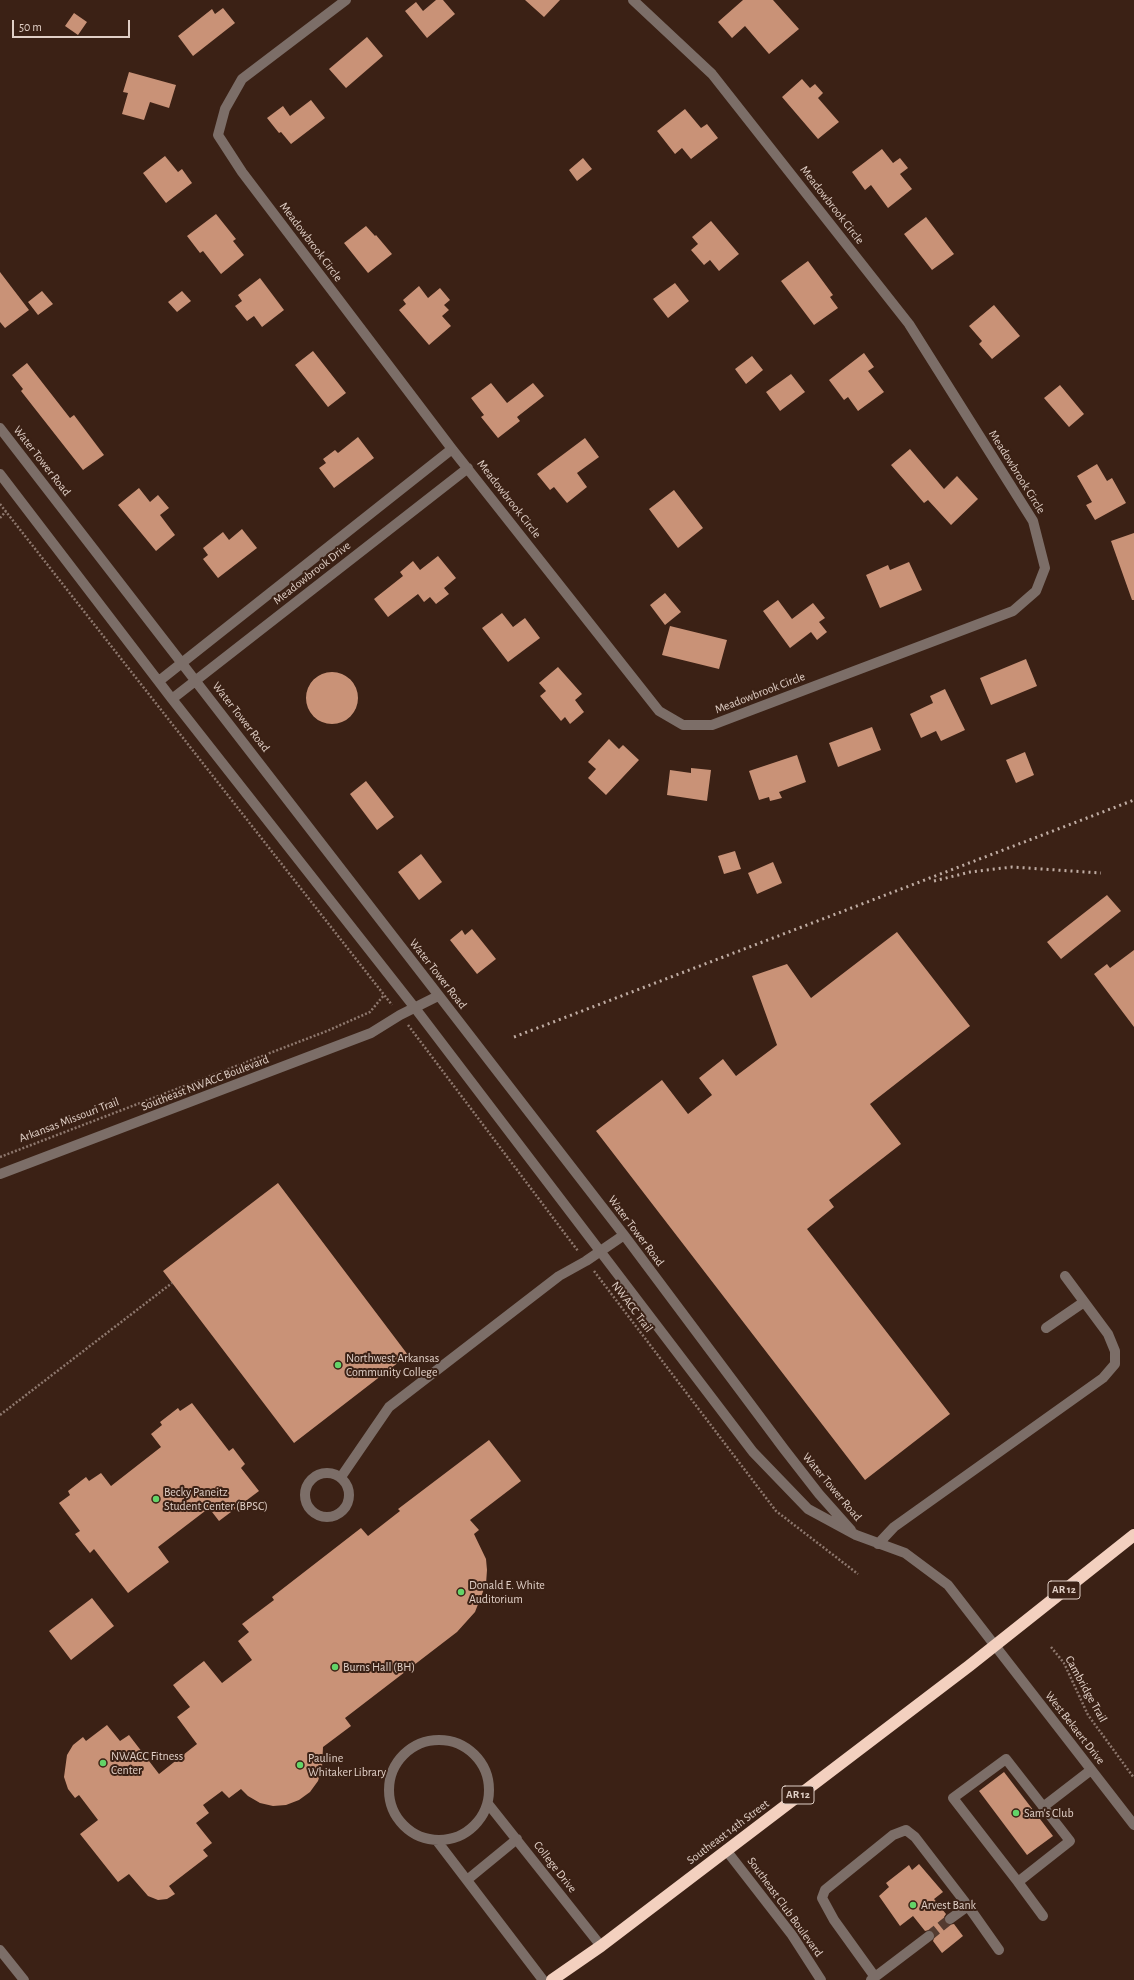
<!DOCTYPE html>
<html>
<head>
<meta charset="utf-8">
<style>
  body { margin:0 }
  #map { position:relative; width:1134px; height:1980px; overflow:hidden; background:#3b2115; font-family:"Alegreya Sans",sans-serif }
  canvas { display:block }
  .scale { position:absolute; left:12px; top:20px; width:118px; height:18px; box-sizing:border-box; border:2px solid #e0cfc6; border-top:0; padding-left:5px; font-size:12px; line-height:14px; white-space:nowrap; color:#e0cfc6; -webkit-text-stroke:3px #3b2115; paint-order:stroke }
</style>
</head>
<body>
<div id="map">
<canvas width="1134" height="1980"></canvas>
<div class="scale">50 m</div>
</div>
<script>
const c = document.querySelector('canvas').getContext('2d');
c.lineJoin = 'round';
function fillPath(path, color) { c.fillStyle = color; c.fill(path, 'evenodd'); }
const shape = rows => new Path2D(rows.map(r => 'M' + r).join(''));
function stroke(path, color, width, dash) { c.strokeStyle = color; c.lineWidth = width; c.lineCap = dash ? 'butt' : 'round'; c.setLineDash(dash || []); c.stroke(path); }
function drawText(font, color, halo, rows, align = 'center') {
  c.font = font + ' "Alegreya Sans",sans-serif'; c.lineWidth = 4; c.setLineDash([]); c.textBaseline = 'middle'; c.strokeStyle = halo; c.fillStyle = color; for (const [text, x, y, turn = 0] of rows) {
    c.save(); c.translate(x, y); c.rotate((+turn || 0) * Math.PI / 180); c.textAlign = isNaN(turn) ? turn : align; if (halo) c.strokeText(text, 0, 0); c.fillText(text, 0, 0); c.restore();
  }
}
fillPath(shape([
  [436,0,443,0,455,14,427,38,405,11,416,2,423,11],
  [525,0,560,0,544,17],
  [743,0,773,0,799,29,769,54,745,26,732,38,718,22],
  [223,8,235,23,193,56,178,36,212,9,215,14],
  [74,13,87,22,78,35,65,26],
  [367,37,383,56,346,88,329,69],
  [129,72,176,85,169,108,150,102,144,120,122,114,128,93,123,92],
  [802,79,810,88,815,84,823,93,818,98,839,122,818,139,782,97],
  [311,100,325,118,291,144,281,132,279,133,267,118,283,106,290,116],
  [685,109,701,128,707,124,718,138,691,159,682,148,675,154,657,131],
  [882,149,893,163,900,158,908,168,900,174,912,189,888,208,871,185,865,190,852,172],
  [165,156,178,172,182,169,192,183,166,203,143,173],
  [583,158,592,169,577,181,569,170],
  [216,214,236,239,233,241,244,255,221,274,203,251,200,253,187,236],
  [926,217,954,254,932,270,904,234],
  [711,221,739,254,719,271,710,260,704,265,691,250,698,244,692,237],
  [366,226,375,236,376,235,392,254,368,273,344,243],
  [808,261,833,295,830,297,838,308,814,325,781,281],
  [0,272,29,310,5,328,0,322],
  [260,278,284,310,262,327,254,316,247,321,235,306,242,301,238,295],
  [675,283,689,301,668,318,653,299],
  [419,286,428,298,440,288,450,300,444,305,449,310,442,316,451,326,429,345,399,310,406,304,403,300],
  [42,291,53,304,38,315,28,302],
  [182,291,191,301,177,312,168,302],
  [994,305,1020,336,992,359,979,344,982,341,969,326],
  [313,351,346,393,328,407,295,365],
  [864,353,874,367,868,371,884,392,858,411,848,397,844,400,829,380],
  [752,356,763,370,746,384,735,369],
  [27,363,70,418,74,415,104,455,83,470,21,391,23,389,12,375],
  [791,374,805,392,780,411,766,392],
  [491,383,507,403,533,383,544,396,517,417,520,421,498,438,481,417,484,415,471,398],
  [1060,385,1084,414,1069,427,1044,398],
  [358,437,374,458,334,488,319,468,326,463,323,459,335,450,338,453],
  [585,438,599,457,577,473,587,487,567,503,554,487,550,490,537,474],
  [910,449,944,489,957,476,978,499,951,525,928,500,924,503,891,465],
  [1097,464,1107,481,1112,478,1126,503,1095,520,1086,505,1092,502,1077,476],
  [139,488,150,502,158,495,169,508,160,515,175,535,156,551,118,505],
  [674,490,703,528,678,548,649,509],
  [242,529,257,548,218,578,203,559,208,555,203,548,223,532,229,540],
  [1134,533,1134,600,1132,600,1111,541],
  [438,556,456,578,444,588,449,594,436,604,430,597,424,602,418,594,388,617,374,599,403,576,400,572,413,561,420,570],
  [909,562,922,590,880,608,866,575,888,565,890,570],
  [665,593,681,612,665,625,650,605],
  [778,600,792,619,813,603,825,618,819,622,827,632,817,640,811,632,790,648,763,611],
  [502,613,513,627,525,618,540,638,508,662,482,628],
  [670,626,727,640,719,669,662,655],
  [1026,659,1037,686,991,705,980,678],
  [558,667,582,694,575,700,584,712,570,724,565,717,561,721,540,696,546,691,539,683],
  '306 698a26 26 0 1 1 52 0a26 26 0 1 1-52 0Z',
  [945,689,965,730,941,741,936,731,921,738,910,714,933,703,930,696],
  [872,727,881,750,838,767,829,743],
  [609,739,619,749,623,745,639,760,606,795,588,778,596,769,588,762],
  [1025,752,1034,775,1016,783,1006,760],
  [797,755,806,782,779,792,782,798,770,801,769,797,759,800,749,771],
  [691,768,711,770,707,801,667,795,670,770,691,773],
  [366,781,394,817,377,830,350,794],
  [735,851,741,869,724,874,718,856],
  [421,854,442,882,419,900,398,872],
  [773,862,782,883,757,894,748,873],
  [1107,895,1121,911,1061,959,1047,942],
  [472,929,496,959,477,974,450,940,462,930,465,935],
  [897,932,970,1026,870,1104,901,1144,829,1200,834,1207,807,1229,950,1414,865,1480,596,1131,662,1080,688,1114,712,1095,699,1078,723,1059,736,1076,777,1045,752,976,787,964,811,998],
  [1134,950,1134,1027,1094,974,1107,964,1110,968],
  [278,1183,408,1355,294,1443,163,1271],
  [192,1403,229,1451,233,1448,245,1464,241,1468,259,1491,219,1521,209,1508,158,1547,169,1562,128,1593,94,1549,90,1553,75,1534,80,1531,59,1503,70,1495,68,1491,86,1477,89,1481,101,1473,111,1486,161,1447,151,1434,162,1425,160,1422,178,1408,180,1411],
  [489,1440,521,1481,470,1520,479,1530,474,1534,486,1559,487,1570,486,1584,475,1612,457,1632,345,1718,351,1726,323,1747,322,1768,318,1781,310,1792,299,1800,286,1805,273,1806,260,1803,248,1796,241,1789,229,1798,222,1791,203,1805,209,1813,196,1823,212,1843,203,1850,208,1856,169,1886,175,1894,167,1899,158,1900,148,1896,129,1874,118,1882,80,1834,98,1820,79,1795,75,1798,68,1789,64,1777,67,1755,73,1745,83,1737,86,1741,107,1725,120,1741,129,1735,159,1774,197,1744,177,1717,190,1707,173,1685,204,1661,222,1683,252,1660,238,1641,249,1632,242,1624,274,1600,272,1597,361,1528,368,1536,400,1511,398,1509],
  [92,1598,114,1626,71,1660,49,1631],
  [1004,1772,1053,1836,1027,1855,979,1791],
  [919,1864,943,1892,934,1899,946,1914,944,1917,945,1922,948,1925,954,1924,963,1936,942,1953,933,1941,935,1936,934,1932,929,1930,925,1931,913,1916,900,1926,879,1896,889,1887,886,1883,909,1865,912,1870]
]), '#c99277');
stroke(shape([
  [929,1936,950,1919]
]), '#543b30', 10, [10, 5]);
stroke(shape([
  [0,504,392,1005],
  [0,518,6,511],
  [408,1025,578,1251],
  [0,1157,327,1031,370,1012,384,995],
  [594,1271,776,1511,858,1574],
  [0,1415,172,1283],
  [1051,1647,1064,1663,1088,1715,1134,1778]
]), '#8e786e', 2.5, [2, 2]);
stroke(shape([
  [346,0,242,79,225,109,218,135,242,172,452,449,659,711,683,725,712,725,1013,611,1036,591,1045,568,1033,521,909,324,712,74,633,0],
  [0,428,624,1235,784,1449,819,1494,851,1530],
  [0,474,172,699,415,1008,753,1452,808,1509,856,1535,905,1553,948,1585,1134,1825],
  [159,681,452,449],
  [172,699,468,468],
  [0,1174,371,1033,400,1015,438,996],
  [1046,1328,1084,1302],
  '305 1495a22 22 0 1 1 44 0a22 22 0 1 1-44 0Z',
  [341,1477,389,1407,559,1276,586,1261,624,1235],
  [878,1544,894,1527,1103,1378,1115,1364,1115,1351,1108,1334,1065,1276],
  '389 1790a50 50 0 1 1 100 0a50 50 0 1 1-100 0Z',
  [489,1805,601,1946],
  [1043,1807,1091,1770],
  [437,1841,543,1980],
  [726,1850,792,1935,821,1980],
  [467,1880,517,1839],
  [1018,1882,953,1798,1006,1759,1070,1841,1018,1882,1043,1916],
  [968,1906,999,1950],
  [0,1950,24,1980],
  [875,1977,834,1920,822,1898,825,1890,893,1835,906,1830,915,1837,968,1906,950,1919],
  [871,1980,929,1936]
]), '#7c6e68', 10);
stroke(shape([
  [552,1980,601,1946,969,1666,1134,1535]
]), '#f3d0bf', 12);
stroke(shape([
  [934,881,970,872,1012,867,1101,873],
  [514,1037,1134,800]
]), '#bfaca3', 3, [2, 4]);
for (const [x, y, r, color] of [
  [338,1365,4,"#63d468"],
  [156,1499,4,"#63d468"],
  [461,1592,4,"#63d468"],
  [335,1667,4,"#63d468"],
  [103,1763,4,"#63d468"],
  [300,1765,4,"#63d468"],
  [1016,1813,4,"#63d468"],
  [913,1905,4,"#63d468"]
]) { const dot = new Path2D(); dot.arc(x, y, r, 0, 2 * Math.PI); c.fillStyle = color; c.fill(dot); stroke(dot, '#3b2115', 1.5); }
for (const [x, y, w] of [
  [1064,1590,32],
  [798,1795,32]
]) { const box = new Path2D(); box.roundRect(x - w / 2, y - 9, w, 18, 3); c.fillStyle = '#3b2115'; c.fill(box); stroke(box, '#e0cfc6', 1); }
drawText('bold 11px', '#e0cfc6', null, [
  ["AR 12",1064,1590],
  ["AR 12",798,1795]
]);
drawText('12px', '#e0cfc6', '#3b2115', [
  ["Meadowbrook Circle",832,205,52],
  ["Meadowbrook Circle",311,242,53],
  ["Water Tower Road",42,461,52],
  ["Meadowbrook Circle",1017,472,58],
  ["Meadowbrook Circle",509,499,52],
  ["Meadowbrook Drive",312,573,-38],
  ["Meadowbrook Circle",760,693,-21],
  ["Water Tower Road",241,717,52],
  ["Water Tower Road",438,974,52],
  ["Southeast NWACC Boulevard",205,1083,-21],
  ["Arkansas Missouri Trail",69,1120,-21],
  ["Water Tower Road",636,1231,53],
  ["NWACC Trail",632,1307,53],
  ["Water Tower Road",832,1487,50],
  ["Cambridge Trail",1086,1689,61],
  ["West Bekaert Drive",1075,1728,52],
  ["Southeast 14th Street",728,1832,-37],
  ["College Drive",555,1867,52],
  ["Southeast Club Boulevard",785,1907,54]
]);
drawText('12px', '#e0cfc6', '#3b2115', [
  ["Northwest Arkansas",346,1358],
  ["Community College",346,1372],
  ["Becky Paneitz",164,1492],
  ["Student Center (BPSC)",164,1506],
  ["Donald E. White",469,1585],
  ["Auditorium",469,1599],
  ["Burns Hall (BH)",343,1667],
  ["NWACC Fitness",111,1756],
  ["Center",111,1770],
  ["Pauline",308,1758],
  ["Whitaker Library",308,1772],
  ["Sam's Club",1024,1813],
  ["Arvest Bank",921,1905]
], 'left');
</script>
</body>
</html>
